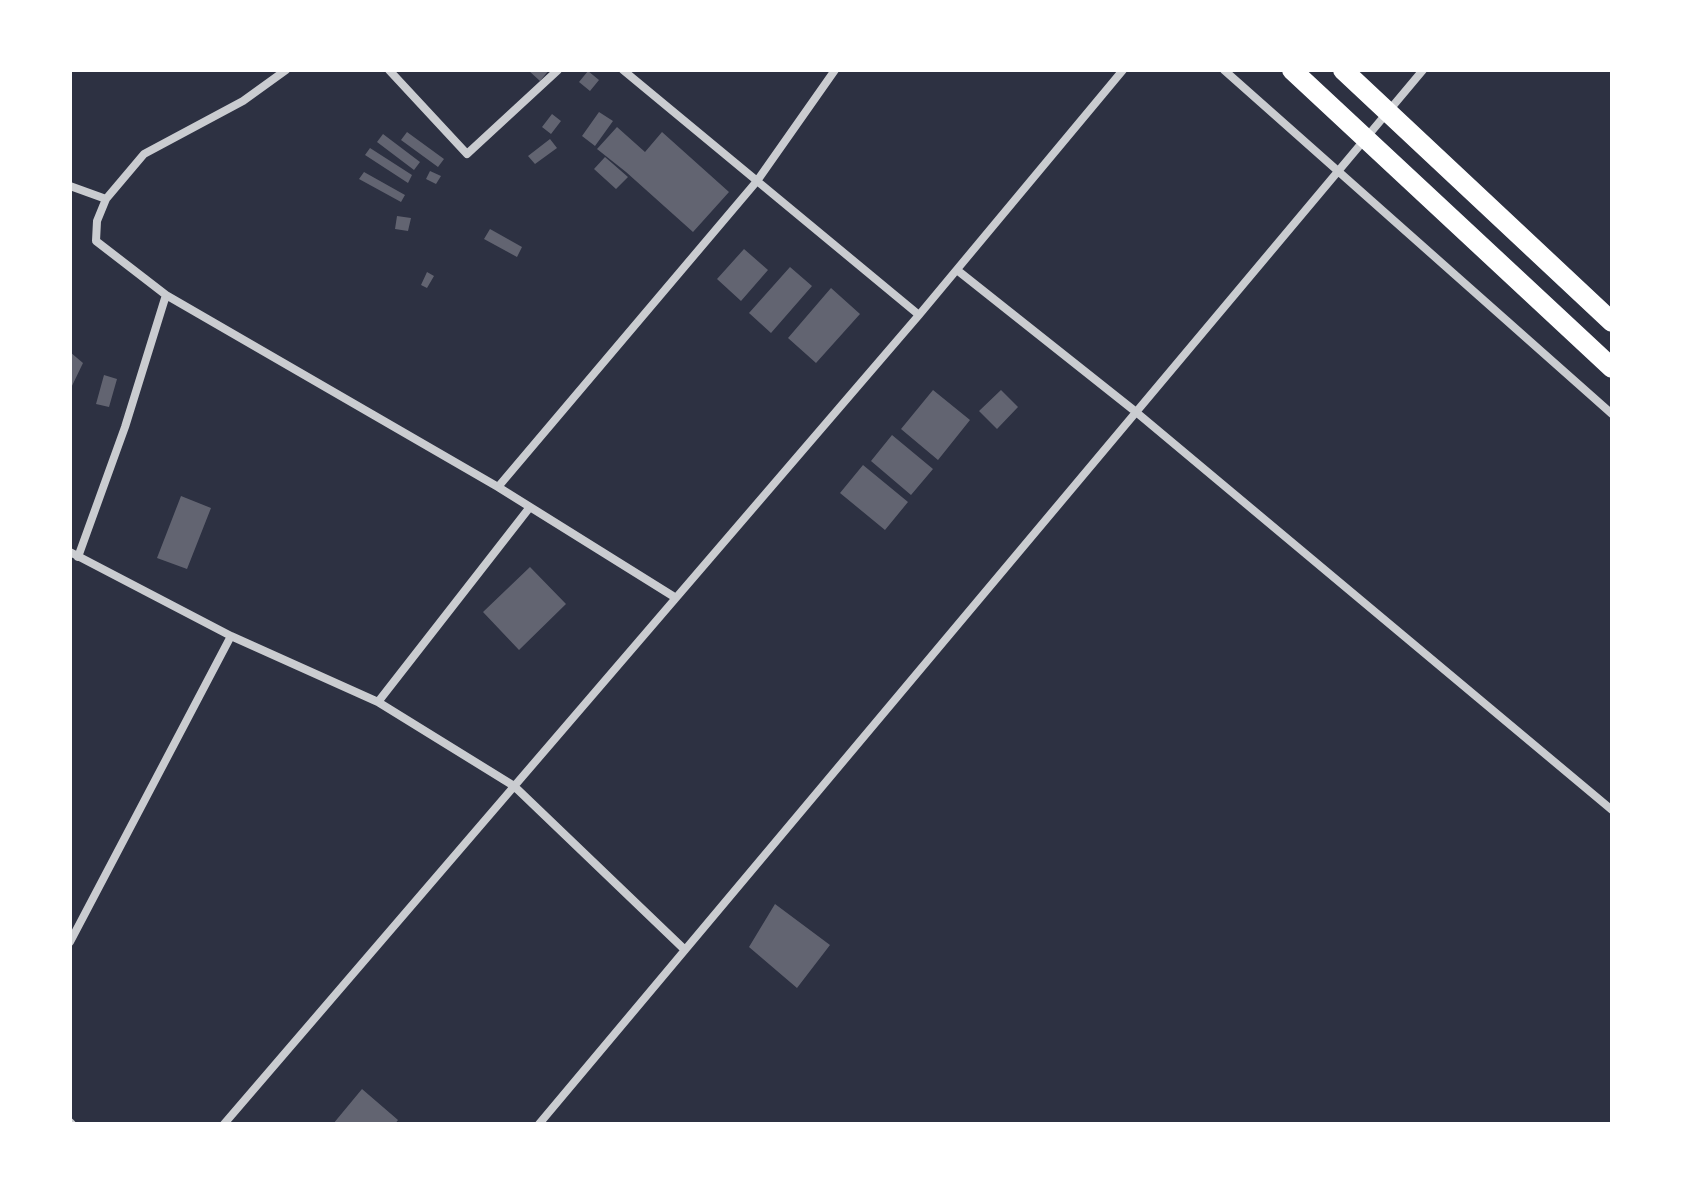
<!DOCTYPE html>
<html>
<head>
<meta charset="utf-8">
<style>
  body { margin:0 }
  #map { position:relative; width:1682px; height:1194px; overflow:hidden; background:#2d3142; font-family:"Public Sans",sans-serif }
  canvas { display:block }
  .frame { position:absolute; inset:0; border:72px solid #fff; pointer-events:none }
</style>
</head>
<body>
<div id="map">
<canvas width="1682" height="1194"></canvas>
<div class="frame"></div>
</div>
<script>
const c = document.querySelector('canvas').getContext('2d');
c.lineJoin = 'round';
function fillPath(path, color) { c.fillStyle = color; c.fill(path, 'evenodd'); }
const shape = rows => new Path2D(rows.map(r => 'M' + r).join(''));
function stroke(path, color, width, dash) { c.strokeStyle = color; c.lineWidth = width; c.lineCap = dash ? 'butt' : 'round'; c.setLineDash(dash || []); c.stroke(path); }
fillPath(shape([
  [528,70,549,70,540,81],
  [588,71,599,80,590,91,579,82],
  [599,112,613,121,595,146,582,136],
  [552,114,561,121,551,134,542,127],
  [617,127,645,152,662,132,729,192,693,232,626,172,597,149],
  [407,132,444,159,438,167,401,140],
  [383,134,420,162,414,170,377,142],
  [550,139,557,148,535,164,528,156],
  [370,148,412,175,408,183,365,155],
  [605,157,628,177,616,189,594,169],
  [430,171,441,176,436,184,426,179],
  [364,172,405,195,401,202,359,179],
  [397,216,411,218,408,231,395,229],
  [490,229,522,247,517,257,484,239],
  [744,249,768,270,741,301,717,279],
  [790,267,812,286,771,333,749,313],
  [427,272,434,276,427,288,421,285],
  [831,288,860,314,816,363,788,338],
  [70,352,83,363,70,390],
  [104,375,117,379,109,407,96,404],
  [933,390,970,420,938,460,901,429],
  [1001,390,1018,407,997,429,979,411],
  [892,435,933,469,911,495,871,461],
  [863,465,908,502,885,530,840,493],
  [181,496,211,508,187,569,157,558],
  [530,567,566,604,519,650,483,612],
  [775,904,830,945,797,988,749,947],
  [362,1089,398,1120,395,1124,333,1124]
]), '#626471');
stroke(shape([
  [389,70,467,154,558,70],
  [623,70,919,315],
  [1224,70,1612,414],
  [70,186,106,199],
  [957,270,1136,412,1612,810],
  [166,295,498,487,676,598],
  [498,487,757,181,835,70],
  [70,552,231,636,378,702,514,786,685,950],
  [78,557,125,427,166,295,96,241,97,221,106,199,144,154,243,101,286,70],
  [378,702,530,507],
  [70,942,231,636],
  [70,1122,72,1124],
  [224,1124,919,315,1123,70],
  [539,1124,1423,70]
]), '#caccd0', 8);
stroke(shape([
  [1292,70,1612,368],
  [1343,70,1612,322]
]), '#fff', 20);
</script>
</body>
</html>
